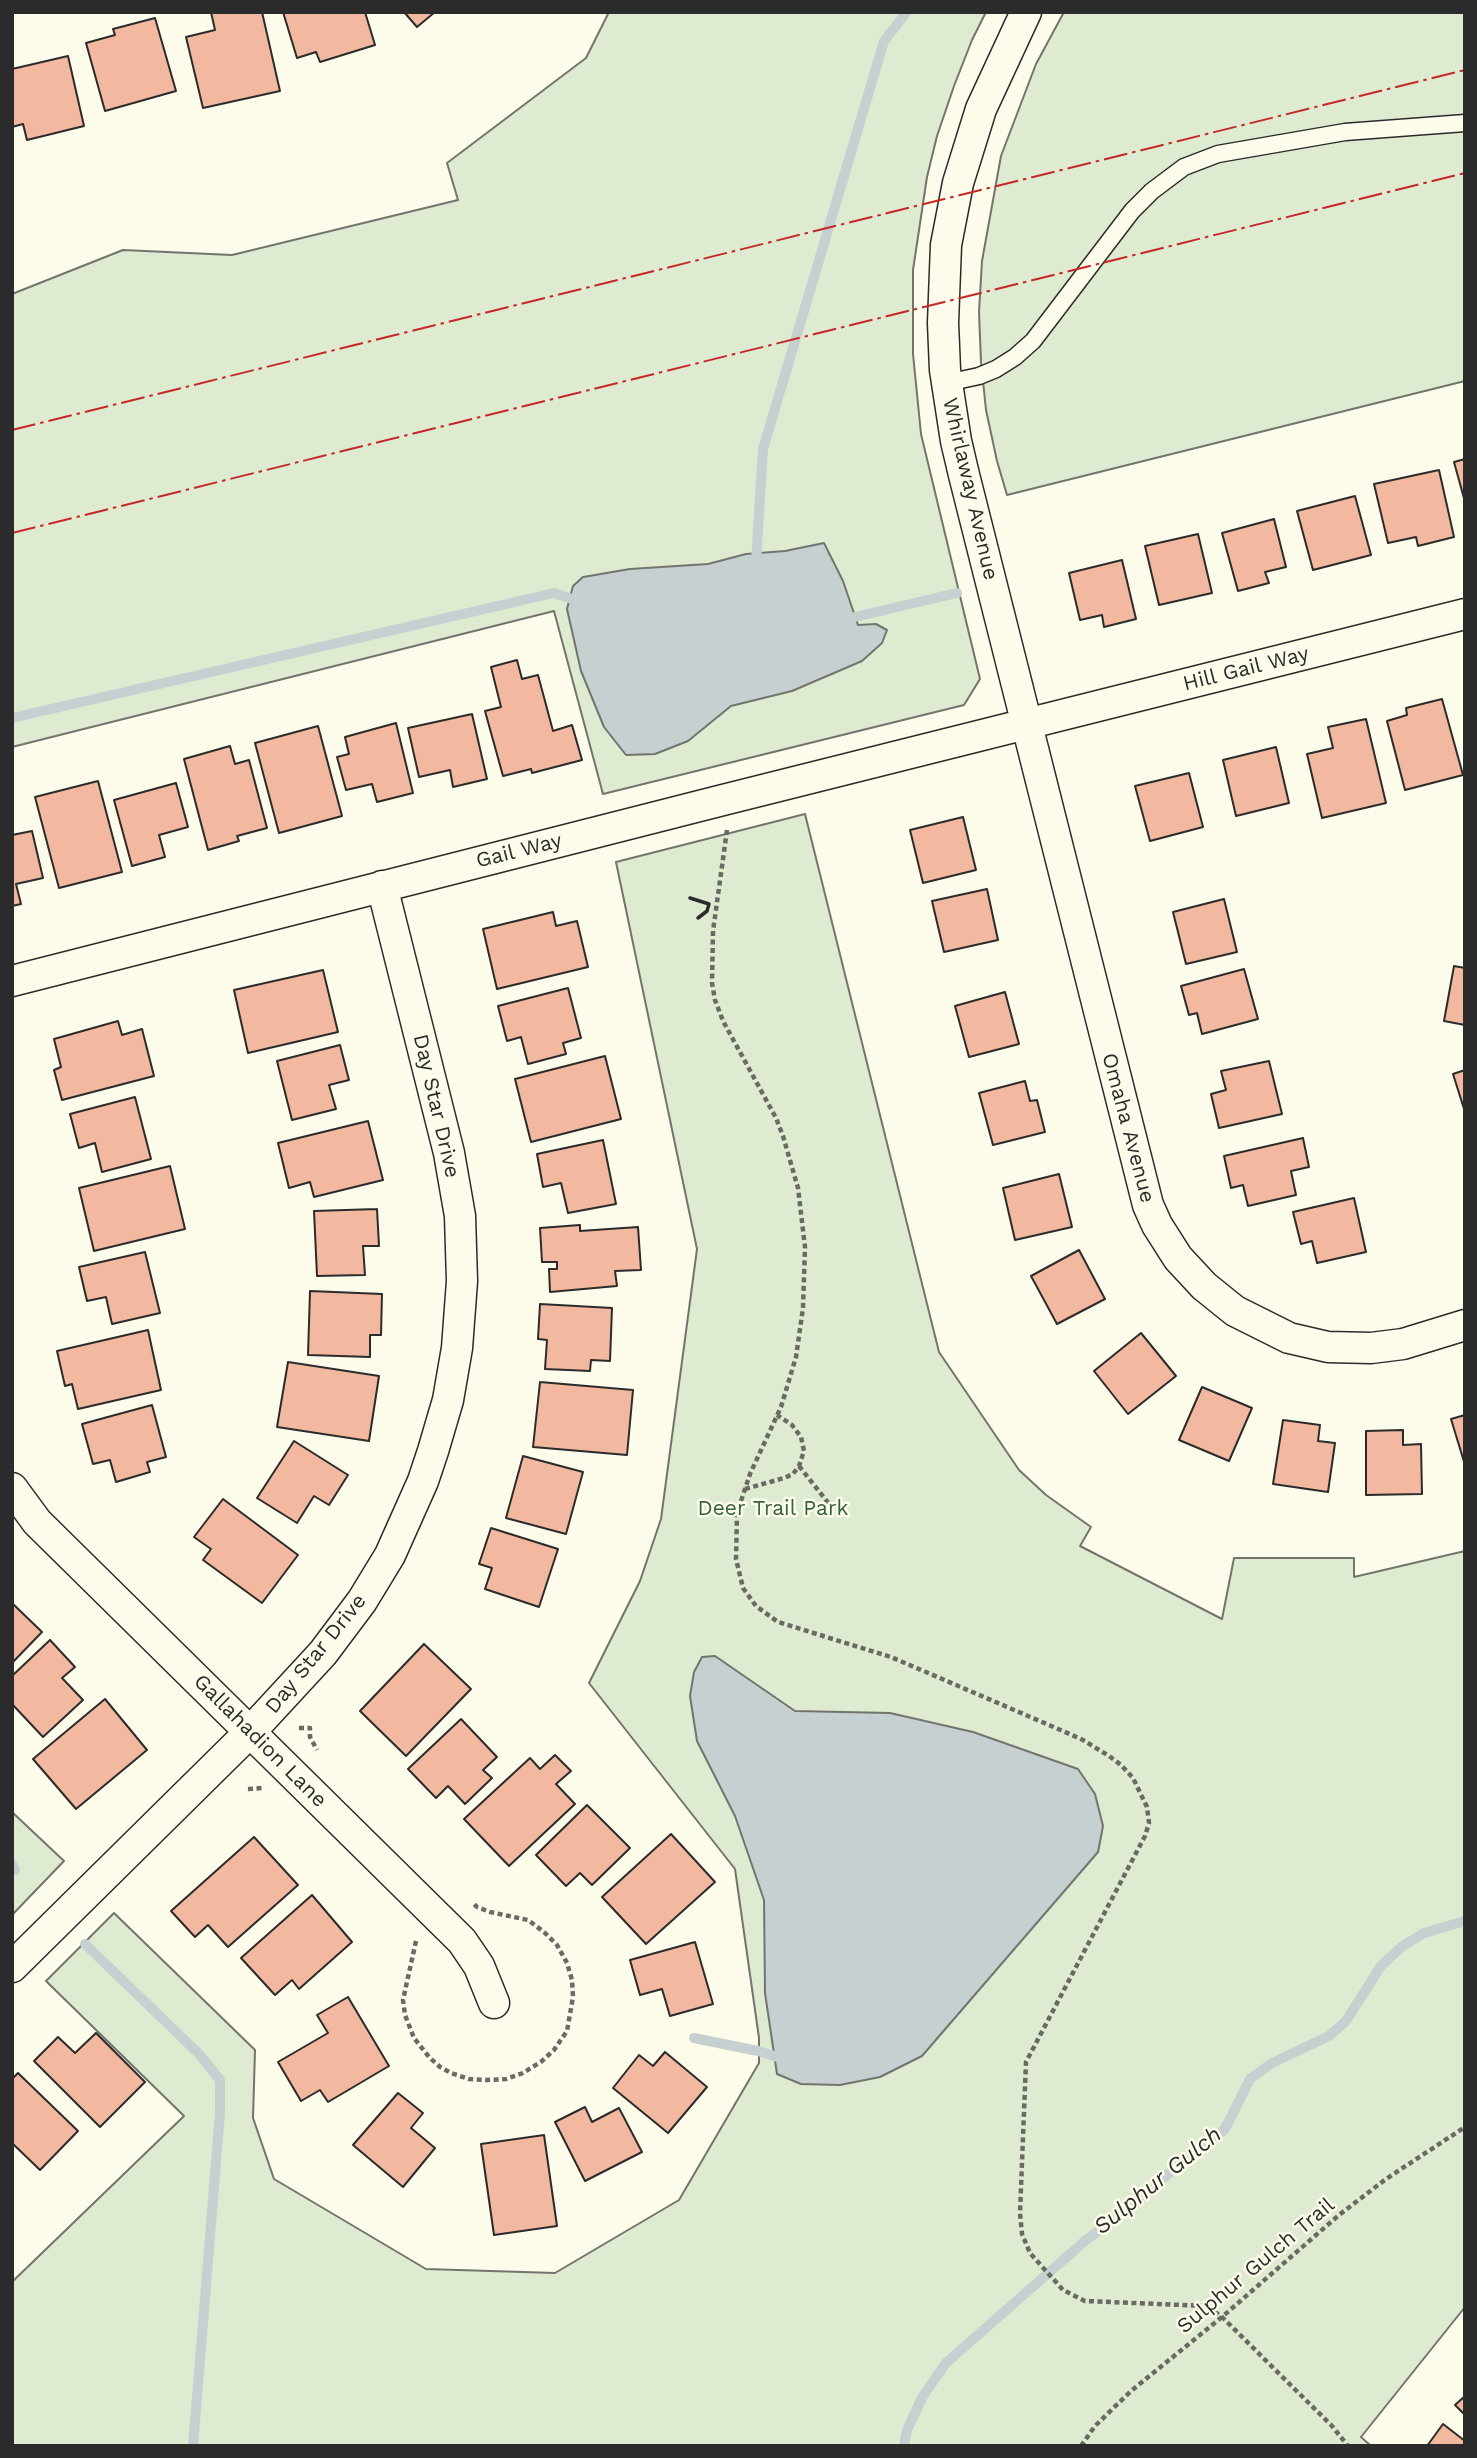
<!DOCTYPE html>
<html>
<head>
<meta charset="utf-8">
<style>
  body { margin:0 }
  #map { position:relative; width:1477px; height:2458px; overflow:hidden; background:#fdfbea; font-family:"Work Sans",sans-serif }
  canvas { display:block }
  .frame { position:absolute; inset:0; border:14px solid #2b2b2b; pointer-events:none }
</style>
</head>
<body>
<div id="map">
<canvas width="1477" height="2458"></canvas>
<div class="frame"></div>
</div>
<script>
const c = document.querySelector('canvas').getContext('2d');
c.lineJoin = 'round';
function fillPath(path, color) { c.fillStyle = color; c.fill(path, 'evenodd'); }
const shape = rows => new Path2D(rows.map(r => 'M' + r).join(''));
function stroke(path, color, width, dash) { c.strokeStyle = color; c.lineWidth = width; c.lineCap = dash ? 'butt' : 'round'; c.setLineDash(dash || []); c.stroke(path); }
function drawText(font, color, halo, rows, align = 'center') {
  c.font = font + ' "Work Sans",sans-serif'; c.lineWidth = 5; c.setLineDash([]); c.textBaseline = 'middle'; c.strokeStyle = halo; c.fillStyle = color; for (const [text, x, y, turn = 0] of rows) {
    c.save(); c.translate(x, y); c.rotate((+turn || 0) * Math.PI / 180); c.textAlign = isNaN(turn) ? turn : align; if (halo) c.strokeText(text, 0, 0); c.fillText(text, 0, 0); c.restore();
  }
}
const green = shape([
  [609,12,986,12,972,40,954,86,937,136,927,177,913,270,913,354,921,434,980,679,964,705,603,794,554,611,12,747,12,294,123,250,232,255,458,200,447,163,586,58,609,12],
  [1064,12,1465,12,1465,381,1007,495,997,461,986,410,981,362,979,312,982,261,1001,156,1036,64,1064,12],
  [805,814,939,1352,1019,1470,1046,1495,1091,1527,1080,1546,1222,1619,1234,1558,1354,1558,1354,1577,1465,1551,1465,2307,1361,2437,1371,2446,12,2446,12,2282,184,2116,46,1981,114,1913,255,2050,253,2118,274,2179,426,2269,555,2273,679,2200,759,2063,759,2038,735,1869,589,1683,640,1581,661,1519,697,1249,616,862,805,814],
  [12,1812,64,1861,12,1915,12,1812]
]);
fillPath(green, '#deebd1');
stroke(green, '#74746e', 2);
const water = shape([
  [824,543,843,581,858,625,876,624,887,630,882,643,862,661,792,691,731,706,688,741,655,754,626,755,604,727,581,671,567,609,573,586,583,577,630,569,708,564,746,554,785,551,824,543],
  [715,1656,795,1711,890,1713,973,1732,1078,1769,1095,1794,1103,1826,1098,1852,922,2056,880,2077,840,2085,801,2084,777,2074,765,1993,764,1900,735,1816,697,1741,690,1696,694,1672,702,1657,715,1656]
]);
fillPath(water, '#c7d0d0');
stroke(water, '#74746e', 2);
stroke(shape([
  [756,563,763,449,884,41,907,12],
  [842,620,957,593],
  [12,718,554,593,581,602],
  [12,1864,15,1870],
  [85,1944,199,2054,220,2080,220,2113,193,2446],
  [694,2038,758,2051,787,2060],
  [904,2446,907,2430,923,2396,946,2363,1086,2240,1131,2207,1185,2159,1225,2129,1250,2079,1272,2063,1329,2036,1346,2021,1381,1966,1401,1947,1424,1933,1465,1921]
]), '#c7d0d0', 10);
const building = shape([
  [211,12,262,12,280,91,203,108,186,37,215,30,211,12],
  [283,12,365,12,375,45,320,62,316,52,297,58,283,12],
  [404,12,435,12,417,27,404,12],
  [155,18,176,91,105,111,86,43,115,35,113,29,155,18],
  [68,56,84,126,27,140,23,124,12,127,12,69,68,56],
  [1465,459,1465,502,1454,462,1465,459],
  [1439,470,1454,537,1418,546,1416,537,1388,543,1374,484,1439,470],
  [1355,496,1371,555,1313,570,1297,511,1355,496],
  [1274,519,1286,567,1265,572,1269,583,1238,591,1222,533,1274,519],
  [1198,534,1212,593,1159,605,1145,546,1198,534],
  [1122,560,1136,619,1104,627,1102,615,1080,620,1069,573,1122,560],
  [517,660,522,679,538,675,553,731,572,725,582,760,532,773,531,769,503,776,485,711,501,707,491,667,517,660],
  [1442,699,1463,775,1405,790,1387,721,1407,715,1406,708,1442,699],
  [472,714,487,779,453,787,450,770,419,777,408,728,472,714],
  [1366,719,1386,803,1322,818,1307,754,1333,748,1328,727,1366,719],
  [396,723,413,793,377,802,372,784,346,790,337,757,349,754,345,737,396,723],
  [318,726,342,816,279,833,255,743,318,726],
  [230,746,235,764,249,760,267,828,237,836,239,841,208,850,184,759,230,746],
  [1276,747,1289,803,1236,816,1223,760,1276,747],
  [1189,773,1203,827,1150,841,1135,786,1189,773],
  [98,781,122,872,59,888,35,797,98,781],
  [176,783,188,827,159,835,165,857,132,866,114,800,176,783],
  [963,817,976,870,923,883,910,830,963,817],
  [32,831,43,878,16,884,21,904,12,906,12,835,32,831],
  [987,889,998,940,944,952,932,901,987,889],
  [1224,899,1237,952,1186,964,1173,912,1224,899],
  [553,912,556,926,577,921,588,967,497,989,483,929,553,912],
  [1454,966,1465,968,1465,1025,1444,1021,1454,966],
  [1244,969,1258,1019,1202,1034,1197,1013,1189,1015,1181,986,1244,969],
  [323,970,338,1032,248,1053,234,990,323,970],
  [568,988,581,1038,563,1043,566,1054,528,1064,521,1037,507,1041,498,1006,568,988],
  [1005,992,1019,1044,969,1057,955,1006,1005,992],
  [118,1021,122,1035,142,1029,154,1076,62,1100,54,1070,61,1067,54,1039,118,1021],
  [340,1045,349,1080,329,1085,336,1109,292,1120,277,1061,340,1045],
  [605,1056,621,1119,531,1142,515,1079,605,1056],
  [1269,1061,1282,1114,1219,1128,1211,1094,1226,1090,1221,1071,1269,1061],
  [1465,1070,1465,1112,1453,1074,1465,1070],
  [1025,1081,1030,1101,1037,1100,1045,1132,993,1145,979,1093,1025,1081],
  [135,1097,151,1159,102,1172,95,1143,79,1148,70,1114,135,1097],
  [368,1121,383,1180,314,1197,310,1182,289,1188,278,1143,368,1121],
  [1303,1138,1309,1167,1291,1171,1296,1195,1248,1206,1243,1185,1231,1188,1224,1156,1303,1138],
  [603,1140,616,1204,568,1213,561,1183,543,1187,537,1154,603,1140],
  [170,1166,185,1229,94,1251,79,1188,170,1166],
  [1059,1174,1072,1227,1015,1240,1003,1188,1059,1174],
  [1354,1198,1366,1252,1317,1263,1312,1241,1301,1244,1293,1212,1354,1198],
  [377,1209,379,1246,363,1246,365,1275,317,1276,314,1211,377,1209],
  [580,1225,580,1231,638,1227,641,1270,615,1271,617,1286,550,1292,549,1269,557,1269,557,1262,542,1262,540,1228,580,1225],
  [1079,1250,1105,1299,1057,1324,1031,1276,1079,1250],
  [145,1252,160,1313,112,1324,106,1297,87,1301,79,1267,145,1252],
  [310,1291,382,1294,381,1335,370,1335,370,1357,308,1355,310,1291],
  [540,1304,612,1308,610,1361,591,1360,590,1371,545,1369,547,1340,538,1339,540,1304],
  [148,1330,161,1390,78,1409,72,1384,65,1386,57,1351,148,1330],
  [1141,1333,1176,1376,1128,1414,1094,1371,1141,1333],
  [288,1362,379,1376,369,1441,277,1427,288,1362],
  [540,1382,633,1390,627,1455,533,1447,540,1382],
  [1202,1387,1252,1408,1229,1461,1179,1440,1202,1387],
  [152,1405,166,1457,147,1462,150,1472,116,1482,110,1460,93,1464,82,1424,152,1405],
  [1465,1415,1465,1465,1451,1419,1465,1415],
  [1283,1420,1320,1425,1318,1441,1335,1443,1328,1492,1273,1484,1283,1420],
  [1403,1430,1403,1445,1421,1444,1422,1494,1366,1495,1366,1431,1403,1430],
  [294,1441,348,1475,329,1505,314,1496,297,1523,257,1498,294,1441],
  [523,1456,583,1472,566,1534,506,1518,523,1456],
  [223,1499,298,1555,262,1603,203,1560,211,1549,194,1537,223,1499],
  [491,1528,558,1549,539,1607,485,1589,492,1568,479,1564,491,1528],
  [12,1603,42,1632,12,1663,12,1603],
  [50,1640,75,1667,62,1678,83,1700,43,1737,12,1704,12,1676,50,1640],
  [424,1644,471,1689,406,1756,360,1711,424,1644],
  [105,1699,147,1750,76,1809,33,1759,105,1699],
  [461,1719,497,1757,483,1770,492,1778,465,1804,448,1786,436,1798,408,1769,461,1719],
  [555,1755,571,1771,556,1784,575,1804,509,1866,464,1819,530,1758,540,1769,555,1755],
  [587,1805,630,1848,592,1885,580,1873,566,1886,536,1855,587,1805],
  [671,1834,715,1882,646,1944,602,1897,671,1834],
  [254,1837,298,1885,228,1947,208,1925,195,1937,171,1911,254,1837],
  [312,1895,352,1942,299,1989,292,1980,275,1995,241,1958,312,1895],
  [695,1942,713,2004,670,2016,662,1989,640,1995,630,1960,695,1942],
  [348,1997,389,2066,328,2102,320,2090,301,2101,278,2062,328,2033,317,2015,348,1997],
  [96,2033,145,2082,100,2127,34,2061,58,2037,75,2053,96,2033],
  [665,2052,707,2087,668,2133,613,2088,639,2055,653,2066,665,2052],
  [18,2073,78,2131,40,2170,12,2143,12,2079,18,2073],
  [398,2093,423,2113,411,2128,435,2148,403,2187,353,2145,398,2093],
  [585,2107,592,2122,619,2108,642,2152,585,2181,555,2122,585,2107],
  [544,2135,557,2226,494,2235,481,2144,544,2135],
  [1465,2396,1465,2415,1455,2405,1465,2396],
  [1443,2424,1465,2441,1465,2446,1427,2446,1443,2424]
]);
fillPath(building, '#f2b8a0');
stroke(building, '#2b2b2b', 2);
const service = shape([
  [947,383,979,376,996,369,1015,357,1033,341,1132,211,1152,191,1184,167,1218,154,1345,132,1465,123]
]);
const minor = shape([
  [1026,12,981,109,958,183,946,245,943,323,945,370,956,441,964,475,1148,1205,1157,1225,1178,1258,1204,1286,1235,1311,1289,1338,1328,1347,1371,1348,1403,1344,1465,1325],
  [12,981,723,800,1465,614],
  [12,1488,37,1522,462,1941,479,1966,494,2003],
  [12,1967,251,1731,323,1653,362,1601,390,1555,423,1481,433,1451,448,1400,457,1348,462,1281,460,1216,449,1153,382,886]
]);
stroke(service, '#2b2b2b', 19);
stroke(minor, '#2b2b2b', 33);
stroke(shape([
  [727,830,713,931,712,983,715,1000,723,1021,776,1118,783,1136,798,1188,805,1247,803,1308,796,1357,781,1407,750,1474,737,1513,736,1559,743,1588,756,1606,778,1622,891,1657,1056,1728,1083,1740,1109,1756,1121,1765,1133,1778,1147,1807,1149,1823,1145,1836,1026,2062,1020,2213,1022,2234,1030,2253,1063,2290,1085,2301,1207,2306,1222,2317,1332,2426,1348,2446],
  [799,1466,833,1509],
  [745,1489,784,1478,793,1474,799,1466,804,1451,801,1437,792,1425,777,1415],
  [299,1728,310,1728,310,1737,317,1750],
  [248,1789,262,1788],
  [416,1941,403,2000,405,2015,414,2038,429,2057,440,2067,451,2073,469,2079,487,2080,506,2079,523,2073,542,2061,554,2050,567,2031,573,1997,572,1980,567,1963,557,1945,544,1932,528,1920,490,1912,477,1907,473,1903],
  [1081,2446,1095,2426,1131,2391,1222,2317,1339,2215,1386,2179,1465,2127]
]), '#6a6964', 4.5, [5, 3.5]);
stroke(service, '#fdfbea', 16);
stroke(minor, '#fdfbea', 30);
stroke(shape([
  [690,898,709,904,707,911,698,918]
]), '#2b2b2b', 2, [9, 3.5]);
stroke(shape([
  [690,898,709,904,707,911,698,918]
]), '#2b2b2b', 3.5);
stroke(shape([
  [12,430,1465,70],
  [12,533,1465,173]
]), '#c62828', 2, [24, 5, 3.5, 5]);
drawText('21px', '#2b2b2b', '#fdfbea', [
  ["Whirlaway Avenue",970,489,77],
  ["Hill Gail Way",1246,669,-14],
  ["Gail Way",519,851,-14],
  ["Day Star Drive",436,1106,77],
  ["Omaha Avenue",1128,1128,75],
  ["Day Star Drive",316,1654,-51],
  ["Gallahadion Lane",260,1741,45],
  ["Sulphur Gulch Trail",1256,2266,-40]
]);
drawText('21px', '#34623c', '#fdfbea', [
  ["Deer Trail Park",773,1509]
]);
drawText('italic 23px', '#2b2b2b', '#fdfbea', [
  ["Sulphur Gulch",1158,2181,-39]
]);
</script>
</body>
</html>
